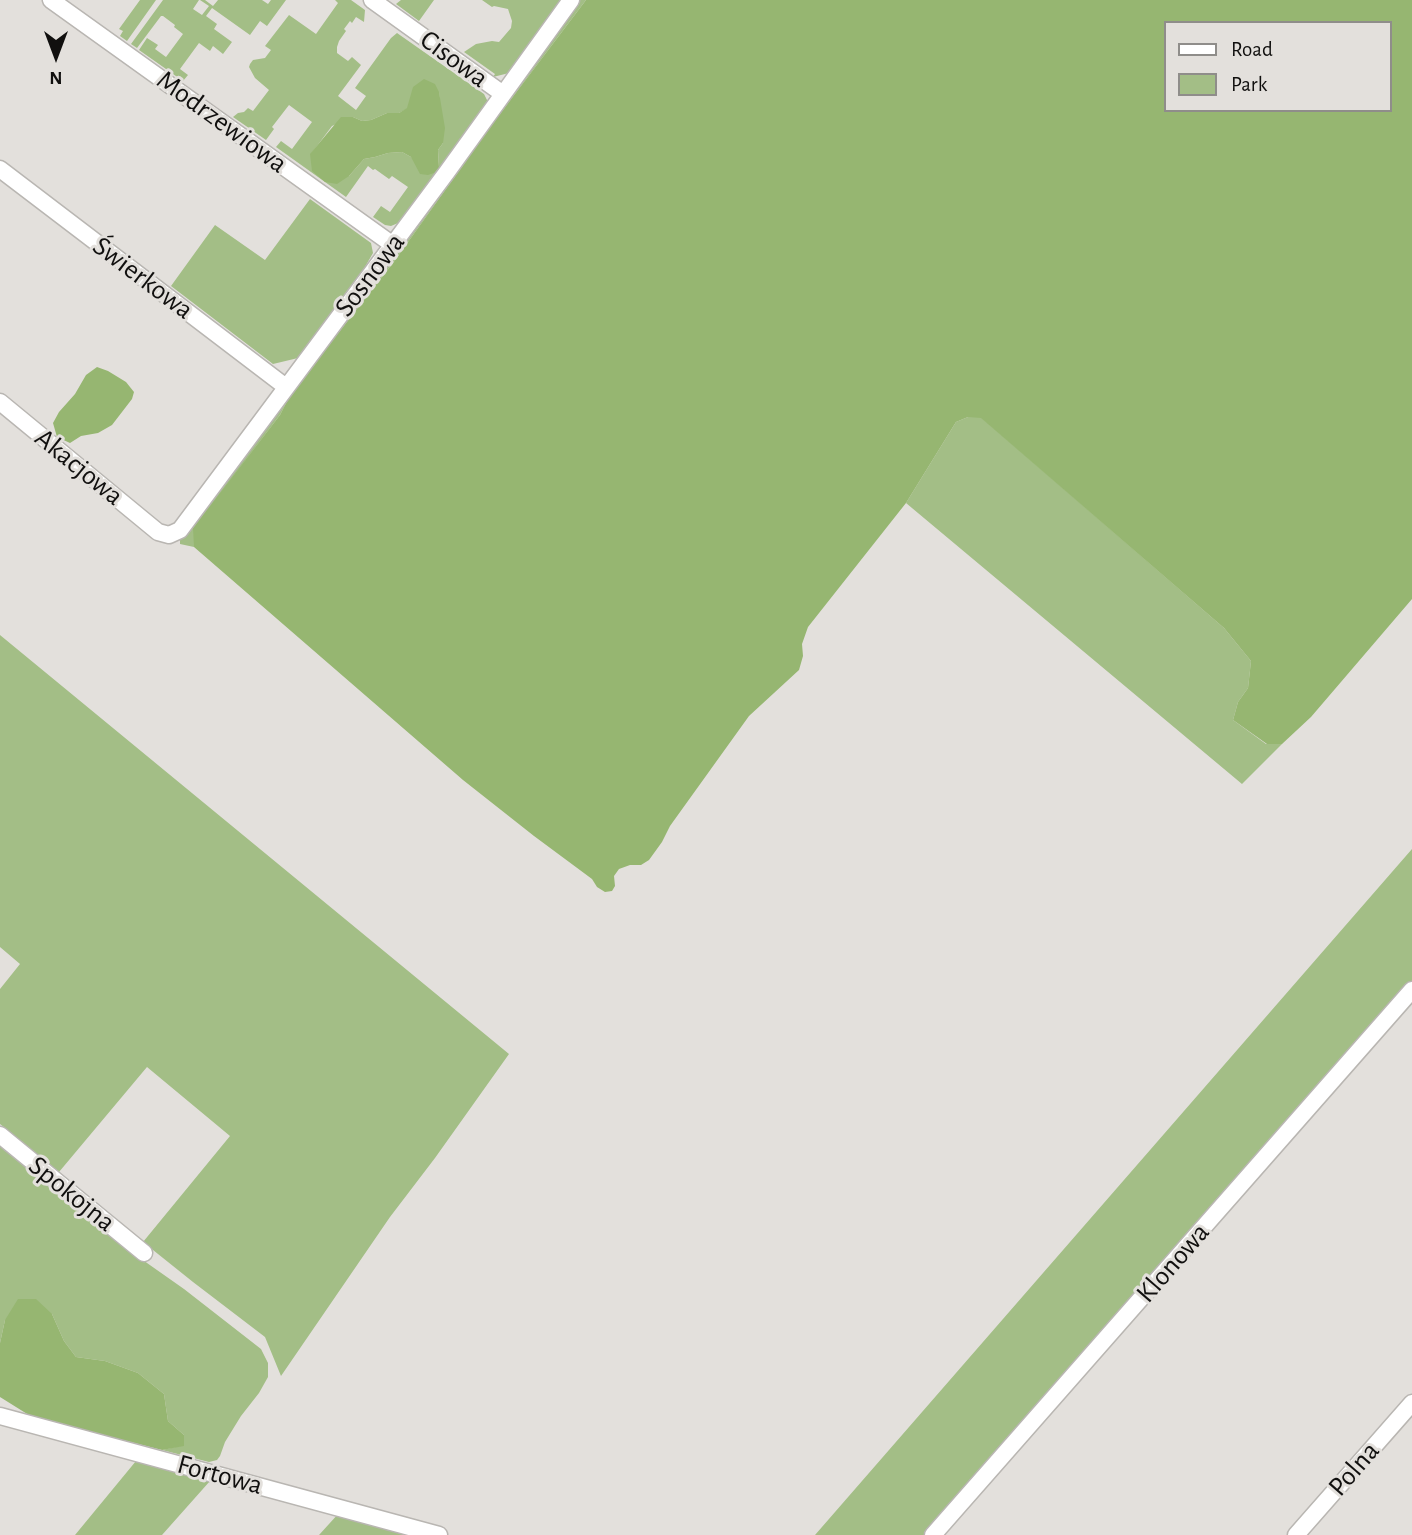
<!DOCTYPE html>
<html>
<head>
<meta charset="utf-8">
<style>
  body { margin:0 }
  #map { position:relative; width:1412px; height:1535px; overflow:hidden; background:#e3e0dc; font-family:"Alegreya Sans",sans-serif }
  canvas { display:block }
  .legend { position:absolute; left:1164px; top:21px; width:228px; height:91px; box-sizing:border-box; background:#e3e0dc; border:2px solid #8f8d8a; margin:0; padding:9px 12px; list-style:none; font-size:21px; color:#11100f }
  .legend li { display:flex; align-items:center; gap:14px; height:35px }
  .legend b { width:35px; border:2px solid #8f8d8a }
  .north { position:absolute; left:21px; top:21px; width:70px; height:70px; -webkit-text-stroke:5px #e3e0dc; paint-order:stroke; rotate:180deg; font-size:19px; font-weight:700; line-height:28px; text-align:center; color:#11100f }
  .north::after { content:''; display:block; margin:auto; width:24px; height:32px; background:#11100f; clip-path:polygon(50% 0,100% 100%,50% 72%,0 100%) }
</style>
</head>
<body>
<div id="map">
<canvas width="1412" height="1535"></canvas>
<ul class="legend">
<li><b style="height:9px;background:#fff"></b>Road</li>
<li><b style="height:19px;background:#a3be86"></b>Park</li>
</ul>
<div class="north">N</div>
</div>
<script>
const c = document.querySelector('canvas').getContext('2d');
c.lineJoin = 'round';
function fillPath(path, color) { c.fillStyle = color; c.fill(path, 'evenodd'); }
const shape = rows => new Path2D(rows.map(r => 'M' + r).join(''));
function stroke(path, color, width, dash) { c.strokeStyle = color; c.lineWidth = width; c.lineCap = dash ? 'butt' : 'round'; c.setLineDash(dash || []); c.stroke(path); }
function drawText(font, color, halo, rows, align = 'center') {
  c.font = font + ' "Alegreya Sans",sans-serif'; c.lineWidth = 6; c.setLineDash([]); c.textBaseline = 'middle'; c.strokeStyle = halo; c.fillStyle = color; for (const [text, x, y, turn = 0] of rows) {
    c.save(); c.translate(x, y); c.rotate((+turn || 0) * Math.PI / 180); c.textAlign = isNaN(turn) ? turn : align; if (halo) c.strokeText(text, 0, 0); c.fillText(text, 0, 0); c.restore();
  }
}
fillPath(shape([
  [140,0,156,0,127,41,120,36,123,31,119,29],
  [163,0,199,0,193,9,202,15,209,6,200,0,205,0,213,6,218,0,262,0,268,4,271,0,286,0,267,26,260,21,250,35,212,8,206,16,217,24,214,29,232,42,223,54,213,46,210,51,199,43,180,69,188,75,183,81,139,50,147,38,158,45,155,49,166,57,183,34,174,27,175,25,163,16,161,16,137,48,131,44],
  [335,0,351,0,365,10,364,22,356,17,352,23,350,21,344,29,346,31,339,41,337,47,337,53,348,61,352,57,361,65,338,96,356,110,366,96,355,88,391,38,397,33,484,94,487,100,487,106,403,221,391,226,385,225,373,217,381,206,390,212,408,187,392,176,389,179,375,169,373,170,368,166,346,197,276,147,281,141,292,149,312,122,289,105,272,127,274,129,266,140,233,117,238,113,244,112,248,108,253,111,269,90,255,78,249,67,250,64,253,60,265,58,271,50,265,46,289,15,316,34,338,3],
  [439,92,443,143,438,150,439,167,411,157,402,152,388,153,375,157,364,159,349,176,311,154,332,126,353,117,362,121,371,120,387,113,399,113],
  [401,0,434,0,419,21,396,4],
  [482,0,560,0,562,2,509,73,493,77,495,74,464,52,476,44,492,41,499,42,511,28,512,21,508,9,494,6,492,7],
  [580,0,586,0,493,123,393,263,291,393,280,415,194,528,194,547,180,544,180,537],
  [310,199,371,243,373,253,358,279,298,358,273,364,171,286,215,225,265,260],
  [968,417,981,417,1224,628,1251,661,1248,688,1238,702,1233,720,1266,744,1282,744,1242,784,906,503,956,422],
  [0,635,509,1054,435,1158,390,1217,281,1376,265,1337,193,1282,143,1242,230,1136,147,1067,59,1172,0,1124,0,989,20,964,0,947],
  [1412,849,1412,981,927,1535,815,1535],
  [0,1144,92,1221,128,1246,147,1263,184,1289,261,1349,268,1363,268,1377,259,1393,241,1416,225,1442,220,1456,217,1460,209,1462,162,1450,184,1445,184,1435,168,1421,164,1394,138,1373,105,1361,76,1357,64,1341,52,1314,5,1320,0,1343],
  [136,1461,210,1481,162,1535,75,1535],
  [339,1513,418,1535,319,1535]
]), '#a3be86');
fillPath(shape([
  [586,0,1412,0,1412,599,1311,717,1282,744,1267,744,1233,720,1238,702,1248,688,1251,661,1224,628,981,418,968,417,956,422,906,503,808,627,802,644,803,656,799,670,749,716,670,826,662,842,649,860,641,865,630,865,619,869,614,876,615,886,612,891,605,892,597,887,592,879,534,836,463,780,194,547,193,528,280,415,291,393,393,263,493,123],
  [1165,23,1389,23,1389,110,1165,110],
  [424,79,435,84,439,92,445,128,443,143,438,150,439,168,434,173,428,175,420,174,411,157,402,152,388,153,375,157,364,159,349,176,337,184,325,182,312,171,310,154,341,117,353,117,362,121,371,120,387,113,399,113,407,108,413,87],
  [97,367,108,371,126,382,134,392,132,399,112,425,98,433,81,436,70,443,57,437,53,423,59,412,75,394,86,375],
  [18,1299,36,1299,52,1314,64,1341,76,1357,105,1361,138,1373,164,1394,168,1421,184,1435,184,1446,162,1450,32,1417,0,1397,0,1343,5,1320]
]), '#96b671');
const street = shape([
  [51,0,393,245],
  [372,0,503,94],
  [0,169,286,387],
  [0,402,158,532,169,535,180,530,447,172,571,0],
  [0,1135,144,1253],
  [0,1416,439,1535],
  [933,1535,1412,990],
  [1296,1535,1412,1403]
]);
stroke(street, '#b9b6b2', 19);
stroke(street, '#fff', 16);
drawText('28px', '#11100f', '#e3e0dc', [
  ["Cisowa",454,59,36],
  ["Modrzewiowa",222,122,36],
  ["Sosnowa",370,275,-53],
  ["Świerkowa",143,278,37],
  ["Akacjowa",79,467,39],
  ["Spokojna",72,1194,39],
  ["Klonowa",1173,1263,-49],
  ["Polna",1354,1469,-49],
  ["Fortowa",220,1475,15]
]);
</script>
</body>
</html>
